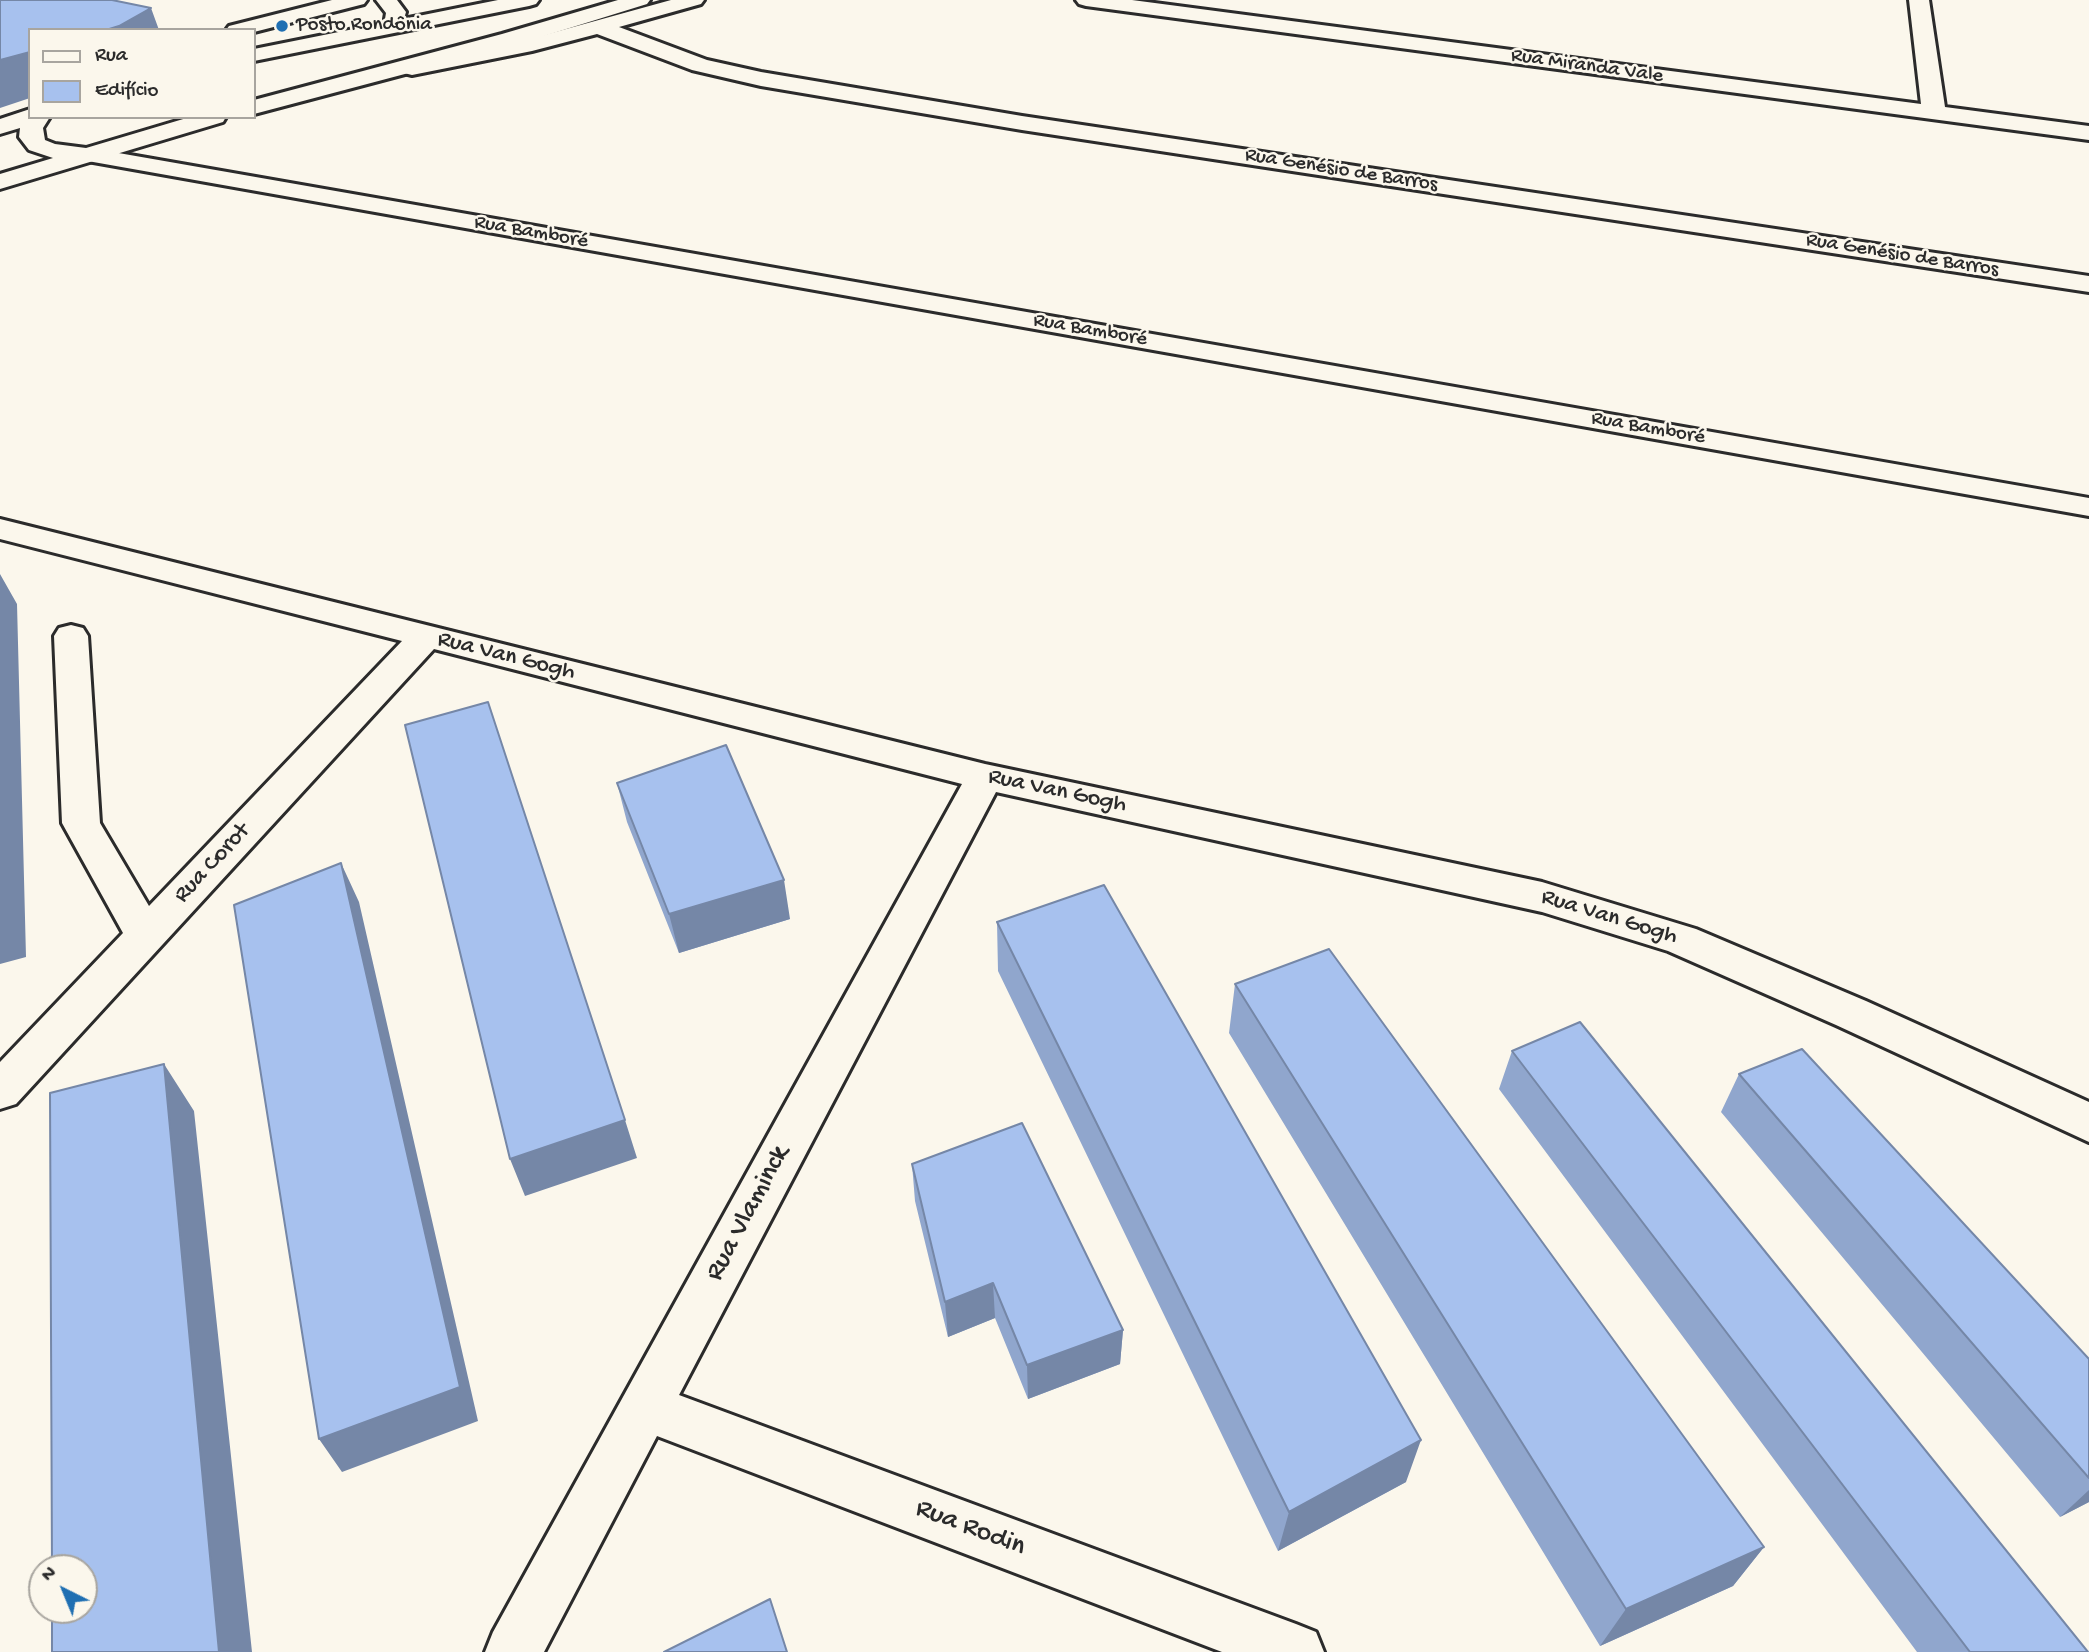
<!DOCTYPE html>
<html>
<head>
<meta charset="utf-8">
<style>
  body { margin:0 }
  #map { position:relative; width:2089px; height:1652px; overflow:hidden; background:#fbf7ec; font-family:"Gochi Hand",sans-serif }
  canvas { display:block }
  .legend { position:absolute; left:28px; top:28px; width:228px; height:91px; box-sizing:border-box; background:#fbf7ec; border:2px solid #a8a59f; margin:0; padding:9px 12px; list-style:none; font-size:21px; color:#2b2b2b }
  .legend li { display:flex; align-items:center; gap:14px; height:35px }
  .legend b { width:35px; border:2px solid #a8a59f }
  .north { position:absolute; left:28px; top:1554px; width:70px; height:70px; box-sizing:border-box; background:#fbf7ec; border:2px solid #a8a59f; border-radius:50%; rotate:317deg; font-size:19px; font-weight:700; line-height:28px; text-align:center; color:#2b2b2b }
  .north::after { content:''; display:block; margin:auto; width:24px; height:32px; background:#1f6fb2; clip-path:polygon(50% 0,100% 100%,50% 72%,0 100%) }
</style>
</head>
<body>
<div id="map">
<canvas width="2089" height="1652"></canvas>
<ul class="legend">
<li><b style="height:9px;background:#fbf7ec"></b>Rua</li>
<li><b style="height:19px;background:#a7c1ee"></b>Edifício</li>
</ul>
<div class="north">N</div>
</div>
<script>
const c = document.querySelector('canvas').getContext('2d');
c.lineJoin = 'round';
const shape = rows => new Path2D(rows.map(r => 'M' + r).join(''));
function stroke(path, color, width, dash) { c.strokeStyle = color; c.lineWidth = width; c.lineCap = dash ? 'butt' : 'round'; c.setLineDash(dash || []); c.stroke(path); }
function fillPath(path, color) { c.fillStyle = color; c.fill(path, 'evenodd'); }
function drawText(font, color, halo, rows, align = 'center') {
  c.font = font + ' "Gochi Hand",sans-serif'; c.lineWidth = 5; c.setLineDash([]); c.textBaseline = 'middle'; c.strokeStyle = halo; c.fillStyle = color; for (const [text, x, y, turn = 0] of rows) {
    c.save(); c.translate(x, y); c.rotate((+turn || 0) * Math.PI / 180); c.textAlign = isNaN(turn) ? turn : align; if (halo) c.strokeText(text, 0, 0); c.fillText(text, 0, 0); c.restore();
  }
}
const minor = shape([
  [332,0,367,0,364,4,254,32,254,30,226,30,229,26,332,0],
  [376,0,397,0,406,12,401,29,387,29,384,25,386,13,376,0],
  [671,0,704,0,701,4,619,27,707,60,761,72,1022,116,2089,276,2089,292,1022,130,761,86,692,70,597,34,532,51,412,75,404,73,401,68,404,63,530,39,671,0],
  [1076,0,1132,0,1921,104,1909,0,1929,0,1945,107,2089,126,2089,140,1086,6,1079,4,1076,0],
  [90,148,2089,498,2089,516,82,160,78,155,82,150,90,148],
  [0,519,985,764,1542,882,1696,929,1866,1001,2089,1102,2089,1142,1836,1025,1668,951,1542,912,996,792,679,1395,1296,1624,1316,1632,1324,1652,1222,1652,657,1436,544,1652,485,1652,493,1632,962,784,434,649,16,1104,0,1109,0,1062,123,933,62,823,54,636,59,628,71,625,83,628,88,636,100,823,149,906,402,641,0,539,0,519]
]);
const major = shape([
  [498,0,539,0,536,4,529,6,254,61,254,49,498,0],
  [618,0,650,0,647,4,518,44,254,114,254,100,502,34,618,0],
  [30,109,30,117,50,117,43,128,45,140,55,144,86,148,190,117,226,117,223,122,0,189,0,174,53,158,29,150,19,137,20,128,0,134,0,119,30,109]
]);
stroke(minor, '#2b2b2b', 6);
stroke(major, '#2b2b2b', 6);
fillPath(minor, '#fbf7ec');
fillPath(major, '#fbf7ec');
fillPath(shape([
  [617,783,790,919,679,953,627,822],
  [997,922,1406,1482,1278,1551,998,971],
  [1235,984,1764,1547,1733,1586,1600,1646,1229,1033],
  [1512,1051,2088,1652,1917,1652,1499,1089],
  [1739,1074,2089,1359,2089,1502,2060,1517,1721,1112],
  [912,1164,1123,1330,1120,1364,1028,1399,995,1318,948,1337,915,1201]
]), '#90a6cd');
fillPath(shape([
  [151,8,159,30,106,30],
  [30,52,30,98,0,108,0,60],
  [0,574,17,604,26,957,0,964],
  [341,863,359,902,478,1421,342,1472,319,1439],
  [784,880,790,919,679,953,669,914],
  [164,1064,194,1111,252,1652,219,1652],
  [625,1120,637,1158,525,1196,510,1159],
  [993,1283,995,1318,948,1337,945,1302],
  [1123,1330,1120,1364,1028,1399,1027,1365],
  [1421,1440,1406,1482,1278,1551,1289,1512],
  [2089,1490,2089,1502,2060,1517],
  [1764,1547,1733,1586,1600,1646,1626,1609]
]), '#7587a7');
const building = shape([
  [0,0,112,0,151,8,119,26,106,30,30,30,30,52,0,60,0,0],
  [488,702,625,1120,510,1159,405,725,488,702],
  [726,745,784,880,669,914,617,783,726,745],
  [341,863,460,1387,319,1439,234,905,341,863],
  [1104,885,1421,1440,1289,1512,997,922,1104,885],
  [1329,949,1764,1547,1626,1609,1235,984,1329,949],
  [1580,1022,2088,1652,1970,1652,1512,1051,1580,1022],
  [1802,1049,2089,1359,2089,1478,1739,1074,1802,1049],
  [164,1064,219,1652,52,1652,52,1610,84,1610,84,1568,52,1568,50,1093,164,1064],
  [1022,1123,1123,1330,1027,1365,993,1283,945,1302,912,1164,1022,1123],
  [770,1599,787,1652,664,1652,770,1599]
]);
fillPath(building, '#a7c1ee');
stroke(building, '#7587a7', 2);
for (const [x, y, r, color] of [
  [282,26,7,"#1f6fb2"]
]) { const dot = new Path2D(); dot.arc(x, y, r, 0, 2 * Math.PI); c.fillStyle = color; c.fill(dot); stroke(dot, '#fbf7ec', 2.5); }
drawText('21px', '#2b2b2b', '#fbf7ec', [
  ["Posto Rondônia",296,26]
], 'left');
drawText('21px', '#2b2b2b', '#fbf7ec', [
  ["Rua Miranda Vale",1587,67,8],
  ["Rua Genésio de Barros",1341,171,9],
  ["Rua Bamboré",531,233,10],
  ["Rua Genésio de Barros",1902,256,9],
  ["Rua Bamboré",1090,331,10],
  ["Rua Bamboré",1648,429,10]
]);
drawText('24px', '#2b2b2b', '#fbf7ec', [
  ["Rua Van Gogh",506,657,14],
  ["Rua Van Gogh",1057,792,12],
  ["Rua Corot",213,864,-47],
  ["Rua Van Gogh",1609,918,17]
]);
drawText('28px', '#2b2b2b', '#fbf7ec', [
  ["Rua Vlaminck",749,1214,-62],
  ["Rua Rodin",970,1529,21]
]);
</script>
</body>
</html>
